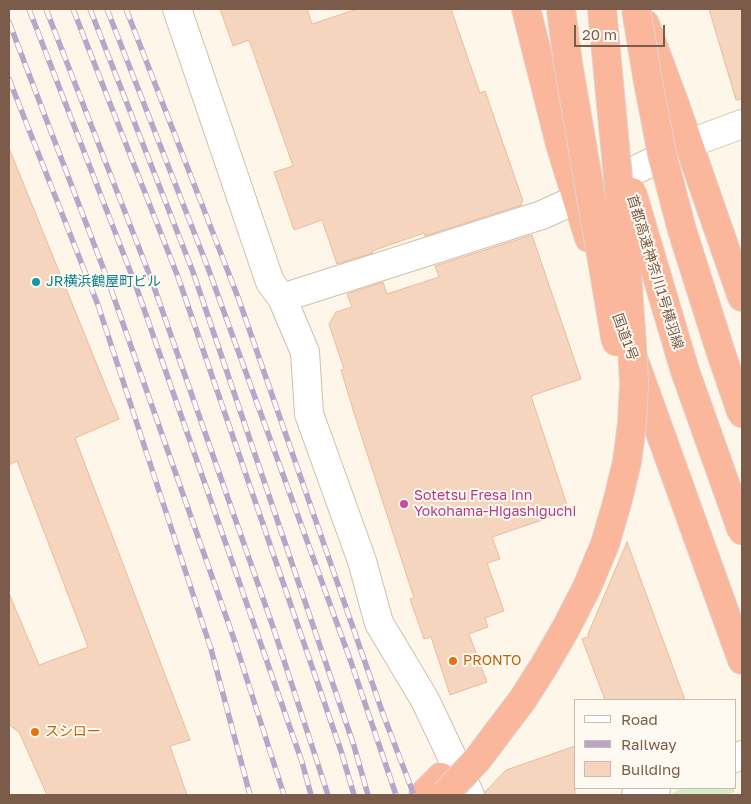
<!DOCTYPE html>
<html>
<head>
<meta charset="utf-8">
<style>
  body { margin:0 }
  #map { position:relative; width:751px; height:804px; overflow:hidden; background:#fef6e9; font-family:"Golos Text",sans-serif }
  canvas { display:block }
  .frame { position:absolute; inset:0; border:10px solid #7b5c4a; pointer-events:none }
  .legend { position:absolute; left:574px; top:699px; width:162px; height:90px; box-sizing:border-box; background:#fffaf1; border:1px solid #cabbae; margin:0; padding:6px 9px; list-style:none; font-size:15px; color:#7b5c4a }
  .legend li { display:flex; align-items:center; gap:10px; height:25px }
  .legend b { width:25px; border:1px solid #cabbae }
  .scale { position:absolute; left:574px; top:25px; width:91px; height:22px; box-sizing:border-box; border:2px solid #7b5c4a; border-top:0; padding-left:6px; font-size:15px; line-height:18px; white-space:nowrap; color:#7b5c4a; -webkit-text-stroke:4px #fffaf1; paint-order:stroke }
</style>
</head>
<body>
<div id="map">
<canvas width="751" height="804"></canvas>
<div class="frame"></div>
<ul class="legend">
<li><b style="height:6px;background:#fff"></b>Road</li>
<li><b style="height:6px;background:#b9a5ca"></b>Railway</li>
<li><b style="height:14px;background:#f5d5be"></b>Building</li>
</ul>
<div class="scale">20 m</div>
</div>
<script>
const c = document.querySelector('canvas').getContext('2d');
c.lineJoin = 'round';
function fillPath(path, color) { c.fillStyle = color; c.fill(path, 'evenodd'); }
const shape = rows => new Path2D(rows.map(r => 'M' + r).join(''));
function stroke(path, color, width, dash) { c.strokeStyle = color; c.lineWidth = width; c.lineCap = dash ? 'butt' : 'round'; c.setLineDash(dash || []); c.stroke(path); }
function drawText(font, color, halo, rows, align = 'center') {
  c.font = font + ' "Golos Text","Noto Sans JP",sans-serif'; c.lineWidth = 4; c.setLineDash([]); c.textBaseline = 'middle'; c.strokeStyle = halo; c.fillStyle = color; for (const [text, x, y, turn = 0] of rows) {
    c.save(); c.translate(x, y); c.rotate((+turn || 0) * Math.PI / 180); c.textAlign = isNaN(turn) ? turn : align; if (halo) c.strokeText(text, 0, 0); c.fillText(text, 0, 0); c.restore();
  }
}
fillPath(shape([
  [682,788,733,788,735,792,725,795,669,795]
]), '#d5edc5');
const building = shape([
  [220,9,307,9,312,24,357,9,451,9,480,93,485,91,523,201,521,202,522,205,425,236,424,233,372,251,373,253,337,264,322,220,294,230,274,172,293,166,249,40,233,46,220,9],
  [709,9,742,9,742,99,736,100,709,9],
  [9,148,119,419,75,438,190,740,170,746,187,795,47,795,19,732,9,725,9,593,39,665,88,647,17,461,9,465,9,148],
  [532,235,581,379,531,396,569,511,492,537,500,559,487,563,504,611,485,618,488,627,469,634,487,682,450,695,431,637,424,639,410,599,414,598,354,413,341,370,344,369,329,324,336,312,352,307,347,294,383,282,387,294,439,277,435,266,532,235],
  [627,542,685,700,605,700,582,639,589,636,588,634,627,542],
  [575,746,575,795,485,795,485,792,506,770,575,746]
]);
fillPath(building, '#f5d5be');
stroke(building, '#e9bc9e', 1);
const street = shape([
  [177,9,270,282,282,298,305,352,309,414,362,561,379,623,425,700,470,795],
  [282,298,542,215,577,199],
  [735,758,742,755],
  [636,795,656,788]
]);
const secondary = shape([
  [577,199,688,144,742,124]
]);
const highway = shape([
  [526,9,560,144,589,238],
  [645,24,674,102,742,297],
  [635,363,742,660],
  [423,795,441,777]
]);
stroke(street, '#d2bead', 30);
stroke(secondary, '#d7c0ac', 30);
stroke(highway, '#ddd5d0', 30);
stroke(street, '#fff', 28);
stroke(secondary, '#fff', 28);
stroke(highway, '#fbb79c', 28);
const rail = shape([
  [29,9,137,289,302,762,311,795],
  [46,9,153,284,273,627,328,795],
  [73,9,178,277,341,751,354,795],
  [90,9,193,272,354,746,368,795],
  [107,9,208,268,351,662,396,795],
  [126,9,239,300,383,714,414,795],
  [9,22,107,278,235,642,284,795],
  [9,79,98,305,211,649,250,795]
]);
stroke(rail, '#b9a5ca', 5.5);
stroke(rail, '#fffaf1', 4, [11]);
const highwayBridge = shape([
  [561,9,568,63,616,342],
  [636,9,648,82,662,154,682,230,721,353,742,414],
  [632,192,685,371,742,531],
  [444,795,477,760,523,699,544,666,566,628,587,587,605,544,617,503,627,462,632,423,634,384,632,345,627,273,602,9]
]);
stroke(highwayBridge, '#ddd5d0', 30, []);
stroke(highwayBridge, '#fbb79c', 28);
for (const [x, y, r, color] of [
  [36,282,5,"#0f9aa8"],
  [404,504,5,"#d1479c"],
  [453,661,5,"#e8710a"],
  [35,732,5,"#e8710a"]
]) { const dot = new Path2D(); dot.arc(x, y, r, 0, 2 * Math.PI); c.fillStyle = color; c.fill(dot); stroke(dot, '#fffaf1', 2); }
drawText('14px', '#7b5c4a', '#fffaf1', [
  ["首都高速神奈川1号横羽線",655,272,73],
  ["国道1号",625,337,70]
]);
drawText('14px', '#0d838f', '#fffaf1', [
  ["JR横浜鶴屋町ビル",46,282]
], 'left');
drawText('14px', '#b23c85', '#fffaf1', [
  ["Sotetsu Fresa Inn",414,496],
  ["Yokohama-Higashiguchi",414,512]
], 'left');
drawText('14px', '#c56008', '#fffaf1', [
  ["PRONTO",463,661],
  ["スシロー",45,732]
], 'left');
</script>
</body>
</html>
